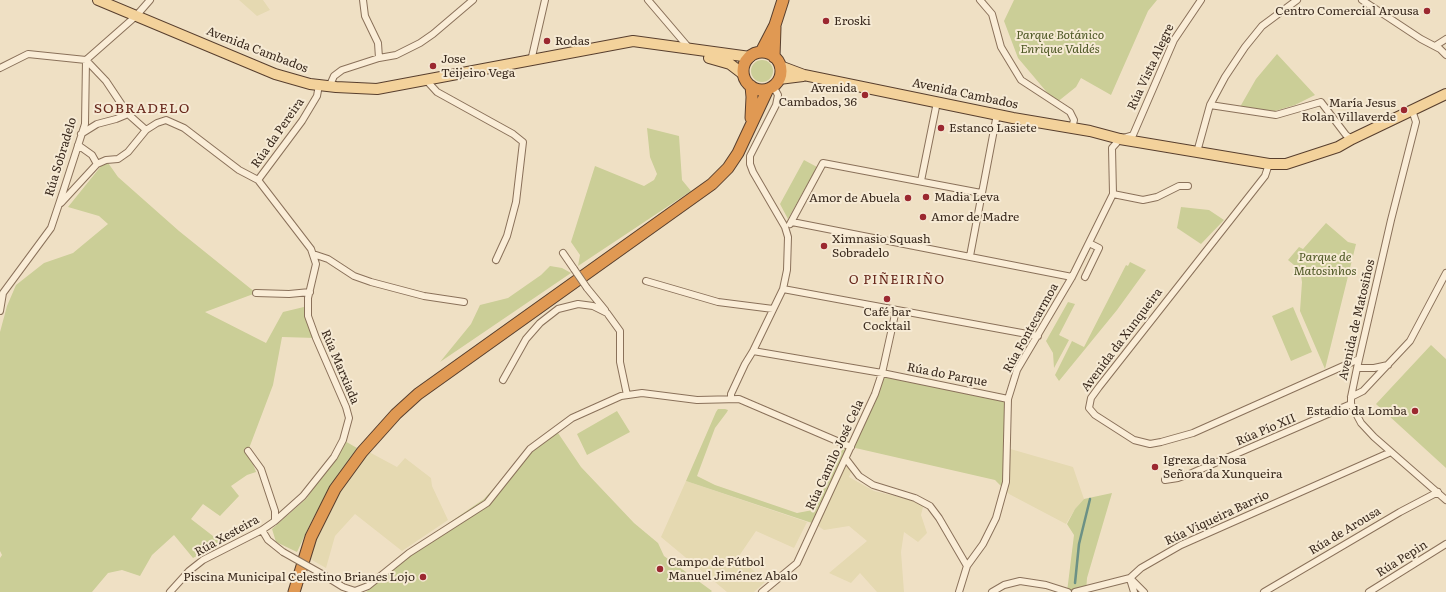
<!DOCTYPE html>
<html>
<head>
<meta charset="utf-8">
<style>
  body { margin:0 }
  canvas { display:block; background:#efe0c4 }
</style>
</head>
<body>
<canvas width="1446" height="592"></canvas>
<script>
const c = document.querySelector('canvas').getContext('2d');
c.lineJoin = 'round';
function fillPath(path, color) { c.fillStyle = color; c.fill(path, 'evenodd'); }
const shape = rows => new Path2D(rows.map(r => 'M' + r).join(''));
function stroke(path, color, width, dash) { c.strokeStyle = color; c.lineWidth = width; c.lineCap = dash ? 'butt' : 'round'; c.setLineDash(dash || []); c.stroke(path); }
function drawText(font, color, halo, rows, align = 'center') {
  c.font = font + ' Literata,serif'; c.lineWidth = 4; c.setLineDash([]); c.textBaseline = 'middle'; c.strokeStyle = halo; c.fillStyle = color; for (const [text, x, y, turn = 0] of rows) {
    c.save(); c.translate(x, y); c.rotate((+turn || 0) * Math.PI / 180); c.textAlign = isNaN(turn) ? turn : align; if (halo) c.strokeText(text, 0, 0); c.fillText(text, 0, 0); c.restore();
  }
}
fillPath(shape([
  [239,0,263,0,270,10,257,16],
  [1007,448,1073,467,1084,499,1075,509,1066,524,1009,494,1004,489],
  [362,452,369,452,397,467,405,458,431,478,432,486,448,520,402,551,355,514,335,536,326,568,305,556,311,537],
  [846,459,853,467,849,477,874,491,924,503,921,515,927,533,918,542,904,532,901,552,904,592,877,592,860,573,851,583,829,573,867,541,849,526,824,530,815,524],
  [686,481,807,522,794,548,756,531,739,556,765,582,754,592,727,592,661,537]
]), '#e5d9b1');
fillPath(shape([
  [1014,0,1157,0,1148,11,1111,95,1081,78,1076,87,1056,103,1018,58,1004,21],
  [1277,54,1315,95,1295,105,1275,111,1240,107,1256,79],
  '751 71a11 11 0 1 1 22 0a11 11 0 1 1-22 0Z',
  [647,128,679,136,682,180,691,191,578,266,580,255,571,242,595,166,644,186,654,180,657,174,650,157],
  [106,160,118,177,179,231,256,293,205,312,266,343,283,312,308,306,316,338,282,337,273,385,248,451,256,472,247,475,231,486,239,496,220,516,203,504,191,519,222,543,193,558,174,535,152,555,140,576,122,570,108,573,92,592,0,592,0,558,2,555,0,551,0,332,7,306,16,285,44,263,73,253,108,224,99,216,68,207],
  [804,160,817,167,788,219,780,204],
  [1181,207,1209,210,1224,220,1201,244,1177,228],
  [1326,223,1348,242,1356,244,1325,369,1300,311,1302,282,1300,270,1288,260,1299,247,1303,249],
  [1130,262,1146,270,1117,310,1059,381,1055,375,1072,341,1084,347,1126,265,1128,266],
  [550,266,562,268,571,273,440,362,471,324,480,305,508,298,541,275],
  [1068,302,1075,304,1059,335,1069,340,1054,368,1053,353,1046,341],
  [1293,307,1312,352,1291,361,1272,316],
  [1431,345,1446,359,1446,468,1376,404],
  [882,373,1008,399,1004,489,995,480,851,447,815,524,686,481,716,412,718,409,725,409,728,410,727,412,715,428,697,476,715,485,797,513,813,510,842,450,851,447],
  [617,411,630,432,587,455,577,434],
  [558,433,581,467,634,523,658,543,664,556,712,591,711,592,366,592,421,542,484,499,530,449],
  [343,440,357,448,338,474,312,520,297,552,276,542,272,529,307,498],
  [1112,493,1087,578,1086,592,1067,592,1074,535,1067,524,1075,509,1084,499]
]), '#cbce97');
stroke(shape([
  [1075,583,1079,544,1090,499]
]), '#6c9185', 2.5);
const street = shape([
  [363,0,365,16,378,43,379,58],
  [648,0,689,48],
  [980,0,992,14,1001,47,1021,80,1070,112,1074,120,1072,128],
  [1362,0,1421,39,1440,49,1446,55],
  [1435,46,1446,39],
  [531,61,545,0],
  [0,68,28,54,86,60,106,81,128,114,146,130,157,123,166,120,184,128,239,170,258,180,302,121,317,96,319,85],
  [427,81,437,92,513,134,523,142,516,202,507,236,496,260],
  [329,87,334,76,342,70,379,58,396,55,420,43,433,34,473,0],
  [1210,105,1276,115,1321,102,1346,135,1352,139],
  [1412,110,1416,122,1391,220,1357,368,1351,397,1351,404,1361,423,1374,437,1446,500],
  [81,134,97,124,116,119,128,114],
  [78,145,92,155,97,164],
  [1197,152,1210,105,1225,77,1245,47,1262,26,1297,0],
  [1269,164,1265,176,1099,387,1091,398,1089,408,1095,415,1134,440,1150,444,1161,442,1193,433,1359,359],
  [258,180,311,249,316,264,308,298,308,316,316,338,346,407,349,418,343,440,334,457,303,496,275,521],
  [921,181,937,102],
  [1113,194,1143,200,1157,197,1179,186,1188,186],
  [61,203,97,164,106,160,118,159,128,152,146,130],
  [792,222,1072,277],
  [790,224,823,163,981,193],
  [563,253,574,269],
  [313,254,328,259,354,276,371,282,424,296,464,302],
  [970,256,997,114],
  [1085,277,1099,248,1089,243],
  [646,281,718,302,773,309],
  [587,288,605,310],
  [783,289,1038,336],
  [256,293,289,294,310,292],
  [0,311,3,293,51,228,64,189,85,124,86,60,136,16,150,0],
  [753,351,882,373,1008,399],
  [1357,368,1374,368,1388,365],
  [503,380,526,339,540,323,558,309,578,304,593,306,607,313,620,331,620,362,627,395],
  [1351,397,1363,391,1410,341,1446,273],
  [731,399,731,394,745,364,753,351,783,289,787,270,788,237,785,227,753,172,750,164,750,156,776,105,778,95,773,86],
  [846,459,859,476,873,485,915,498,930,506,939,518,967,566],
  [1165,480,1178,478,1192,473,1351,404],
  [262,530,268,540,283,552],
  [322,574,343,587,355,591,368,586,409,553,487,503,530,449,572,418,621,396,642,393,697,400,739,399,851,447],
  [1130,578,1144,592],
  [1130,579,1134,592],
  [170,592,189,571,203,560,262,530,275,521,275,511,261,469,248,451],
  [762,592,797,563,875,394,882,373,896,310],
  [959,592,967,566,983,544,996,518,1006,482,1008,399,1017,370,1072,277,1113,194,1112,148,1120,139,1133,135,1174,40,1201,0],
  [992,592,1004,585,1020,581,1046,585,1068,592],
  [1075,592,1130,578,1141,568,1181,545,1391,452],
  [1264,592,1400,512,1438,492],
  [1369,592,1446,544]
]);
const primary = shape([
  [98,0,275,74,310,84,336,87,377,89,633,41,750,57],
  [709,58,730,64,743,74],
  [780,66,804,75,1013,118,1090,131,1120,139,1269,164,1286,164,1338,147,1352,139,1446,94],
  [779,79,803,76]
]);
const highway = shape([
  [761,52,775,25,783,0],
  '743 71a19 19 0 1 1 38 0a19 19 0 1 1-38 0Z',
  [774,57,775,27],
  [751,86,752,97,751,118],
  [294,592,311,537,335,489,362,452,396,414,418,394,712,184,728,168,738,153,768,89]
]);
stroke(street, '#8a715a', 8);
stroke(primary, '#583f2e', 12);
stroke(highway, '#583f2e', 13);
stroke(street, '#faedd7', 6);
stroke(primary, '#f3d29b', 10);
stroke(highway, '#e09953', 11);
const streetBridge = shape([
  [574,269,587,288],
  [283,552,322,574]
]);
stroke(streetBridge, '#8a715a', 8, []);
stroke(streetBridge, '#faedd7', 6);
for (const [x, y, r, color] of [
  [1427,11,4,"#9b2830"],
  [826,21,4,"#9b2830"],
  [547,41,4,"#9b2830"],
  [433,66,4,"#9b2830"],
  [865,95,4,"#9b2830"],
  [1404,110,4,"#9b2830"],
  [941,128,4,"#9b2830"],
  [926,197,4,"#9b2830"],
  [908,198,4,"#9b2830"],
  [923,217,4,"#9b2830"],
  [824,246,4,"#9b2830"],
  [887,299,4,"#9b2830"],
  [1415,411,4,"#9b2830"],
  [1155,467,4,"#9b2830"],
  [660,569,4,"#9b2830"],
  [423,577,4,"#9b2830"]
]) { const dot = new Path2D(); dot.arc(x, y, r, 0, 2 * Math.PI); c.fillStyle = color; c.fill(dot); stroke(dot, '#f6ead4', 1.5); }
drawText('12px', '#3a2a1e', '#f6ead4', [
  ["Centro Comercial Arousa",1419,11,"right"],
  ["Eroski",834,21],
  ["Rodas",555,41],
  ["Jose",441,59],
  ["Teijeiro Vega",441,73],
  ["Avenida",857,88,"right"],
  ["Cambados, 36",857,102,"right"],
  ["María Jesus",1396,103,"right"],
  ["Rolan Villaverde",1396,117,"right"],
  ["Estanco Lasiete",949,128],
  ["Madia Leva",934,197],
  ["Amor de Abuela",900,198,"right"],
  ["Amor de Madre",931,217],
  ["Ximnasio Squash",832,239],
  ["Sobradelo",832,253],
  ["Café bar",887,312,"center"],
  ["Cocktail",887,326,"center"],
  ["Estadio da Lomba",1407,411,"right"],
  ["Igrexa da Nosa",1163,460],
  ["Señora da Xunqueira",1163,474],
  ["Campo de Fútbol",668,562],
  ["Manuel Jiménez Abalo",668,576],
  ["Piscina Municipal Celestino Brianes Lojo",415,577,"right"]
], 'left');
drawText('italic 12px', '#4d5724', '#f6ead4', [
  ["Parque Botánico",1060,35],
  ["Enrique Valdés",1060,49],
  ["Parque de",1325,257],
  ["Matosinhos",1325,271]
]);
drawText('12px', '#3a2a1e', '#f6ead4', [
  ["Avenida Cambados",257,50,21],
  ["Rúa Vista Alegre",1151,67,-65],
  ["Avenida Cambados",965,94,12],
  ["Rúa da Pereira",278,133,-55],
  ["Rúa Sobradelo",61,157,-73],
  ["Avenida de Matosiños",1357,320,-77],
  ["Rúa Fontecarmoa",1031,328,-61],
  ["Avenida da Xunqueira",1122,340,-53],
  ["Rúa Marxiada",340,367,67],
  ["Rúa do Parque",947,375,11],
  ["Rúa Pío XII",1266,430,-23],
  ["Rúa Camilo José Cela",835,455,-65],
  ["Rúa Viqueira Barrio",1217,518,-25],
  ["Rúa de Arousa",1345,531,-31],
  ["Rúa Xesteira",227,536,-29],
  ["Rúa Pepin",1402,559,-32]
]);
c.letterSpacing = '1px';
drawText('13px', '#68281c', '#f6ead4', [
  ["O PIÑEIRIÑO",897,280]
]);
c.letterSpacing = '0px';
c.letterSpacing = '1px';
drawText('14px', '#68281c', '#f6ead4', [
  ["SOBRADELO",142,109]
]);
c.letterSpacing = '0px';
</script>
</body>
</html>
